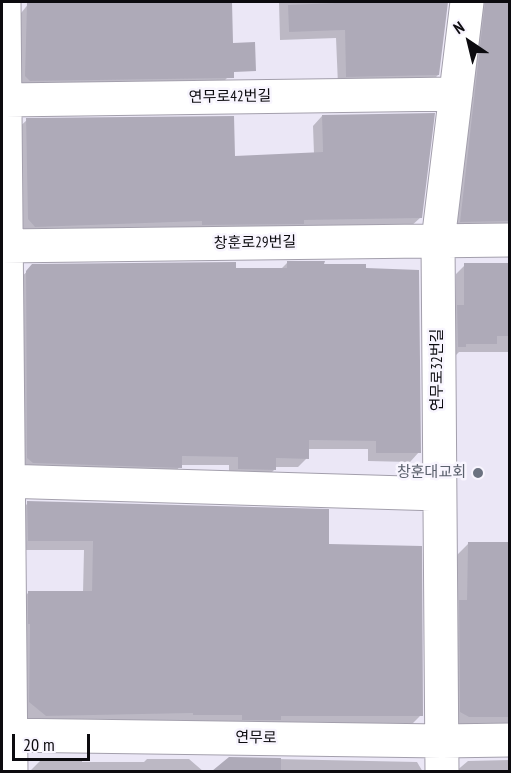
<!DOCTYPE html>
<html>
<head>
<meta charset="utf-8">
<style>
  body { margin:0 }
  #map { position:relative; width:511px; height:773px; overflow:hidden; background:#ebe7f6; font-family:"PT Sans Narrow",sans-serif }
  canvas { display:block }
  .frame { position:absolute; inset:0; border:3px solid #0c0b0f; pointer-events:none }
  .north { position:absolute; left:439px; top:12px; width:60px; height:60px; -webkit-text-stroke:4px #f8f5fe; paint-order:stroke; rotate:325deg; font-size:16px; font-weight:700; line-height:24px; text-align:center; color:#0c0b0f }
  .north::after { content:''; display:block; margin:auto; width:21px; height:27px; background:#0c0b0f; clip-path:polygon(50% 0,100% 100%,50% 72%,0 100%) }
  .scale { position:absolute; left:12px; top:734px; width:78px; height:27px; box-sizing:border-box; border:3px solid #0c0b0f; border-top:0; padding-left:8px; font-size:18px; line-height:21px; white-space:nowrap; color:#0c0b0f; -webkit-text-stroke:4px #f8f5fe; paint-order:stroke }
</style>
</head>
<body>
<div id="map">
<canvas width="511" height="773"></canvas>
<div class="frame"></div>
<div class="north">N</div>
<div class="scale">20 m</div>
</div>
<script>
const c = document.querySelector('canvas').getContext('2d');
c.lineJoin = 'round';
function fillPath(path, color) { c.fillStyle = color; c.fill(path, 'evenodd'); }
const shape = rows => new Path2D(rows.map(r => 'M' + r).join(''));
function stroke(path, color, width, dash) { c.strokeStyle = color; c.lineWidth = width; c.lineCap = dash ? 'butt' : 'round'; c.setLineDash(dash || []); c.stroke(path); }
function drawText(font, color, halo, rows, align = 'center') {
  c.font = font + ' "PT Sans Narrow","Noto Sans KR",sans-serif'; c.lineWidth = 5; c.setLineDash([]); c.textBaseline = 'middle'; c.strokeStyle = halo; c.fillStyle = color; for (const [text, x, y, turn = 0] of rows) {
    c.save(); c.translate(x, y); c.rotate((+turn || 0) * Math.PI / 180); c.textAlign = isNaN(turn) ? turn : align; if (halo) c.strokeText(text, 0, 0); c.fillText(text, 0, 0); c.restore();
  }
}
fillPath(shape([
  [30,2,211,2,227,78,217,88,20,90,17,18],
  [279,2,389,2,392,15,394,2,447,2,438,75,429,84,338,85,336,38,280,40],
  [474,2,510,2,510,231,452,230],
  [322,116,420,218,410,227,20,230,17,129,27,120,234,157,314,154,313,126],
  [287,263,419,452,410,462,368,461,368,449,308,449,307,458,298,467,274,467,274,470,265,479,229,478,229,465,181,465,172,476,23,472,17,281,33,266,280,270],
  [465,265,510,265,510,352,459,352,456,355,449,355,449,315,456,308,456,274],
  [29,502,327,546,420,547,420,716,410,726,398,726,398,724,331,723,36,725,20,711,19,602,29,592,83,593,84,550,18,550,19,512],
  [468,544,510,544,510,736,457,727,457,555],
  [82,758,82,762,144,762,147,759,189,759,204,772,29,772,42,759],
  [229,758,417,762,423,772,214,772],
  [510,760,510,772,455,772,468,761]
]), '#0003');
fillPath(shape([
  [27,2,232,2,233,43,255,42,256,71,234,72,234,78,30,81,25,76],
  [358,2,448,2,439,75,346,77,345,30,289,32,288,5],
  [485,2,510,2,510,221,460,222],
  [435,113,422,218,304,220,304,224,202,225,202,221,35,227,28,219,26,118,234,116,235,156,323,152,322,115],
  [287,261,325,261,324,264,366,264,366,268,419,270,421,453,376,453,376,441,309,440,309,459,276,458,276,470,238,469,238,457,182,456,182,468,33,463,27,458,26,271,32,264,236,262,236,268,287,268],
  [464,263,510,263,510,336,497,336,497,344,466,344,466,347,458,347,457,305,464,305],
  [27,501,329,509,329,544,422,546,423,716,281,716,281,720,242,720,242,715,193,715,193,713,46,716,29,702,30,624,28,624,28,591,92,591,93,541,28,541],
  [468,542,510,542,510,717,469,717,460,712,459,600,467,600],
  [229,757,281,758,281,771,212,771]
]), '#aeaab8');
const minor = shape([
  [4,2,11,772],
  [5,100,456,94],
  [2,246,510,240],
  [2,481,439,494],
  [2,735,442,741,510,740],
  [442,772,438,241,467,2]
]);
stroke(minor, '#a39fac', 35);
stroke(minor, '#fff', 33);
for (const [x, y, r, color] of [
  [478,473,6,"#6b7280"]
]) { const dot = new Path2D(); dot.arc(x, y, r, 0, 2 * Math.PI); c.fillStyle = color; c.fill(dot); stroke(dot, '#f8f5fe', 2); }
drawText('15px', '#0c0b0f', '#f8f5fe', [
  ["연무로42번길",230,97,-1],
  ["창훈로29번길",255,243,-1],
  ["연무로32번길",438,370,-90],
  ["연무로",256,738,1]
]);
drawText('15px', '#5b616d', '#f8f5fe', [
  ["창훈대교회",466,473]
], 'right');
</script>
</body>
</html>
